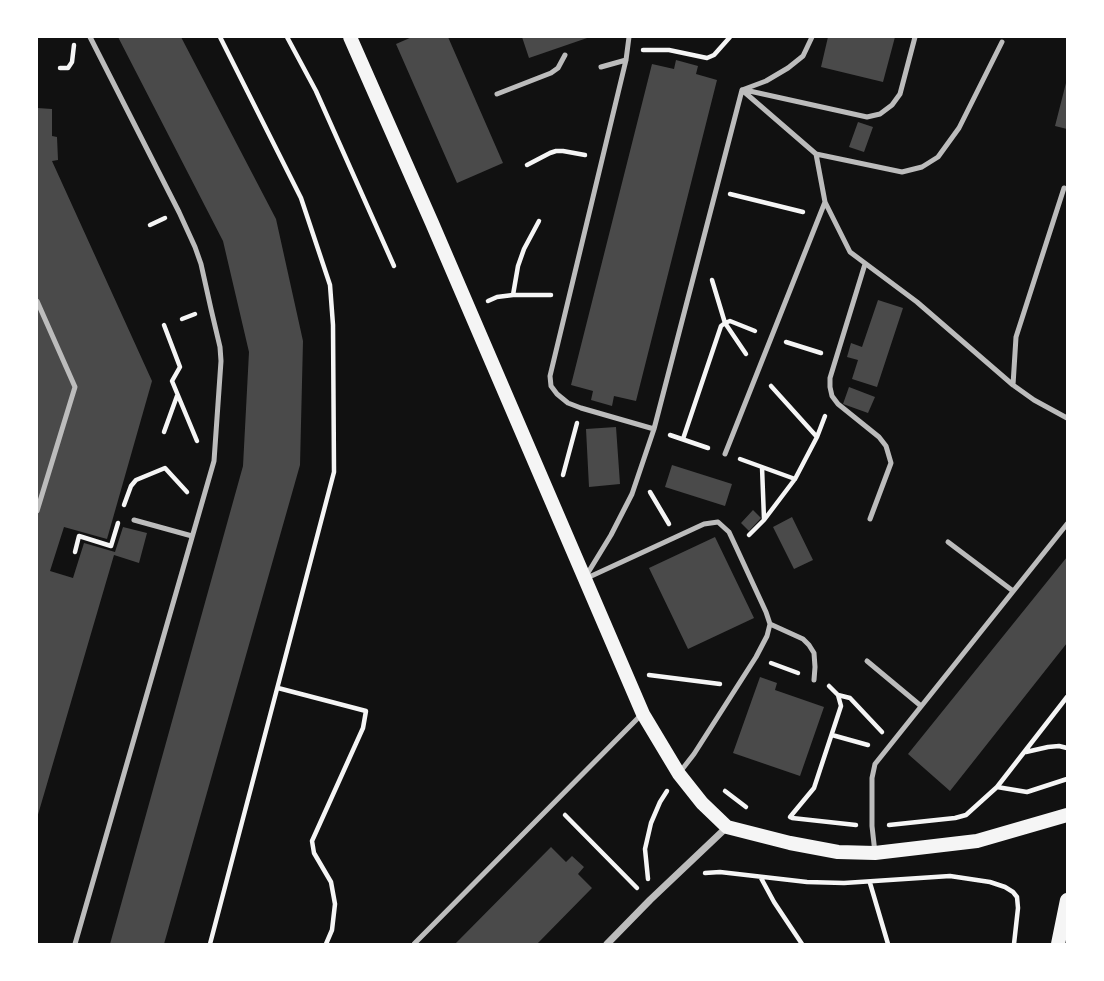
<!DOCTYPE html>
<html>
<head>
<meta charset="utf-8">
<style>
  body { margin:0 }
  #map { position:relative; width:1104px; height:981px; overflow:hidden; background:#111; font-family:Overpass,sans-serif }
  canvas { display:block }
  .frame { position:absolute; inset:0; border:38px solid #fff; pointer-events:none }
</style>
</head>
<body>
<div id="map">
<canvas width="1104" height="981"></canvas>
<div class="frame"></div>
</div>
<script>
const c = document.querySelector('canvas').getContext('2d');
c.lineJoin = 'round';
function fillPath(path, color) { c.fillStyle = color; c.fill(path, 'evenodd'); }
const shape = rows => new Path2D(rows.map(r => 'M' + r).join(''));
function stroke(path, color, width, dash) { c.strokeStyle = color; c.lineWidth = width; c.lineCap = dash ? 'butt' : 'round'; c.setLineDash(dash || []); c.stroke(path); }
fillPath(shape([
  [118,37,181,37,276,219,303,341,300,465,164,944,110,944,243,466,249,352,223,241],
  [412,37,448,37,503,163,457,183,396,44],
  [522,37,590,37,529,58],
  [828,37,895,37,883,82,821,67],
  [676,60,698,66,696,74,717,80,636,401,614,396,612,406,591,400,593,391,571,385,652,64,674,69],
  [1066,83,1067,83,1067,129,1055,126],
  [37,108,52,109,52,136,57,137,58,160,52,161,152,381,107,539,64,527,50,571,73,578,84,543,115,552,123,527,147,533,139,563,114,555,37,818],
  [858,122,873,127,864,152,849,147],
  [878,300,903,308,877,387,852,379,858,360,847,357,851,343,862,347],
  [849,387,875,397,868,413,843,404],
  [616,427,620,484,589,487,586,429],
  [672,465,732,484,725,506,665,487],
  [753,510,761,518,749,531,741,523],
  [792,517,813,560,794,569,773,527],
  [715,537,754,618,688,649,649,568],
  [1067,557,1067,643,950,791,908,754],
  [760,677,777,683,775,690,824,707,800,776,733,753],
  [551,847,566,862,572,856,584,867,578,874,592,888,537,944,455,944]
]), '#4a4a4a');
stroke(shape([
  [287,37,316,91,394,266],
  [643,50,669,50,707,58,714,55,730,37],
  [60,68,68,68,72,62,74,45],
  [527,165,550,153,556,151,563,151,585,155],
  [730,194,803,212],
  [150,225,165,218],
  [712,280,725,323,746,354],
  [513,295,518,266,524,249,539,221],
  [488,301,497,297,513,295,551,295],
  [182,319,195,314],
  [164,325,180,367,172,381,197,441],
  [786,342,821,353],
  [771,386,817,437],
  [164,432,177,396],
  [670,435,708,448],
  [683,439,721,326,725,323,730,321,755,331],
  [740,459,795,479],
  [762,467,764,519],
  [563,475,577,423],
  [650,492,669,524],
  [124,505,131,486,136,480,165,468,187,492],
  [749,535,764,520,795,479,817,437,825,416],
  [75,552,79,536,111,546,118,523],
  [771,663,798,673],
  [649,675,720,684],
  [278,688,366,711,363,728,312,841,314,853,331,882,335,904,332,930,326,944],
  [838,695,850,698,882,732],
  [832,735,868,745],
  [1026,752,1048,747,1059,746,1067,748],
  [997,787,1027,792,1067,779],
  [725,791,746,807],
  [565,815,637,888],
  [790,817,814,788,841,706,838,695,829,686],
  [792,818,856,825],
  [889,825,955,818,966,815,997,787,1067,697],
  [705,873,720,872,807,882,844,883,950,876,990,882,1005,887,1013,892,1017,897,1018,908,1014,944],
  [761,878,774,902,802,944],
  [648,879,645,849,651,823,660,802,667,791],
  [870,883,888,944],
  [210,944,334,472,333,325,330,285,301,198,220,37]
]), '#f5f5f5', 4.5);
stroke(shape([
  [629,37,626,60,550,376,551,386,557,394,568,403,581,408,654,429],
  [601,67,626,60],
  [742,90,816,154,902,172,922,167,938,157,959,128,1002,42],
  [745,90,867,117,880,114,892,105,900,94,915,37],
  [497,94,551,73,558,68,565,55],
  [816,154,825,202,850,252,917,302,1013,385],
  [1064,188,1016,337,1013,385,1034,400,1067,418],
  [865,264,830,378,830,387,832,396,838,404,879,437,886,446,891,463,870,519],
  [37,301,75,387,37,511],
  [725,454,825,202],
  [134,520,192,536],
  [948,542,1013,591],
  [586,576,611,535,632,494,654,429,742,90,766,81,788,68,803,56,812,37],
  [587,578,704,524,718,522,729,532,736,547,766,612,770,624,767,636,756,657,694,754,680,772],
  [770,624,803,639,809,645,814,653,815,667,814,680],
  [867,661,921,706],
  [875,853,872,826,872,778,875,764,1067,524],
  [75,944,214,461,221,361,220,347,211,309,201,264,195,247,179,212,90,37],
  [414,944,641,715]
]), '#bcbcbc', 5);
stroke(shape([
  [607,944,650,900,727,827]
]), '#bcbcbc', 7);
stroke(shape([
  [350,37,432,223,643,714,679,774,702,803,727,827,790,843,838,852,875,853,977,841,1067,815],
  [1058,944,1067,900]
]), '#f5f5f5', 14);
</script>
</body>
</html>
